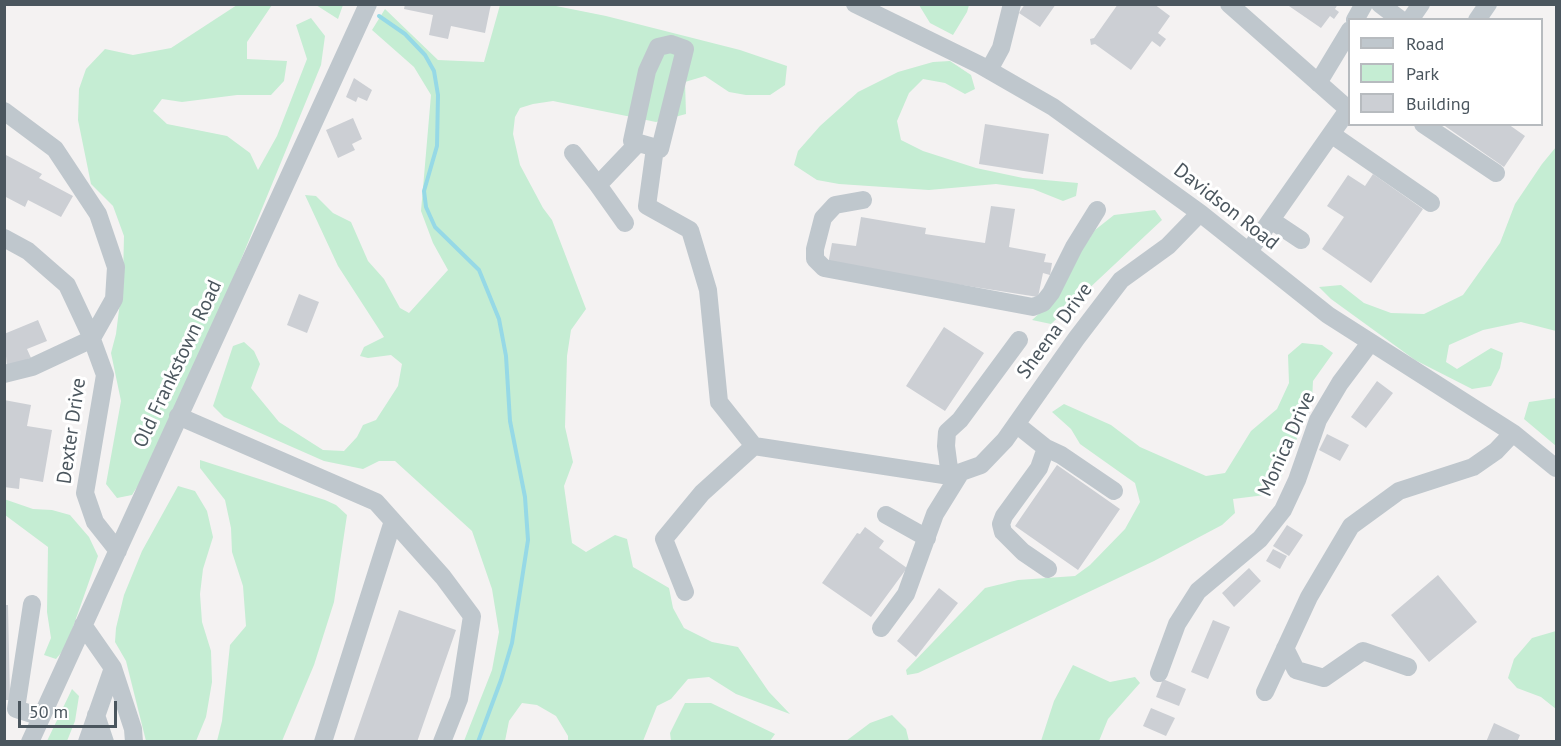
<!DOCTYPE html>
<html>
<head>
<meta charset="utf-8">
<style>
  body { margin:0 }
  #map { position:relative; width:1561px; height:746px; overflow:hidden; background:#f4f2f2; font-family:"PT Sans",sans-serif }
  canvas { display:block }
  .frame { position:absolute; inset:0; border:6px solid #4b565e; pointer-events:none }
  .legend { position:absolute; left:1348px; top:18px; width:195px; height:108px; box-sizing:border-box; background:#fff; border:2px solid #b7bbbf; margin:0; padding:8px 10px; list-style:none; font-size:18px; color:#4b565e }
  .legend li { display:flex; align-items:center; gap:12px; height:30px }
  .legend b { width:30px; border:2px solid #b7bbbf }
  .scale { position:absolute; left:18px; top:701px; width:99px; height:27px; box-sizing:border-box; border:3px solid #4b565e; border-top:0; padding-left:8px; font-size:18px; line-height:21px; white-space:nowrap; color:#4b565e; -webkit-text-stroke:4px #fff; paint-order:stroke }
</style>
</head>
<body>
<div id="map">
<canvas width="1561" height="746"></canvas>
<div class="frame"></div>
<ul class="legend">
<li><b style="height:8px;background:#bfc7cd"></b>Road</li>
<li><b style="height:16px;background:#c5edd3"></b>Park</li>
<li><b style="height:16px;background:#cccfd4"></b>Building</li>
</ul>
<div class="scale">50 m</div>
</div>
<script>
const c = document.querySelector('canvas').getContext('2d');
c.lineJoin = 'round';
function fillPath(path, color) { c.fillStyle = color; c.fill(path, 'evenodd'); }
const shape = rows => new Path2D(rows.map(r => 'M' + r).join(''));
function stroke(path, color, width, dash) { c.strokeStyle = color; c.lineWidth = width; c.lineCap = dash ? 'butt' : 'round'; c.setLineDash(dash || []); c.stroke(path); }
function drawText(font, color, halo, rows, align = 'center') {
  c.font = font + ' "PT Sans",sans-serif'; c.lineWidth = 6; c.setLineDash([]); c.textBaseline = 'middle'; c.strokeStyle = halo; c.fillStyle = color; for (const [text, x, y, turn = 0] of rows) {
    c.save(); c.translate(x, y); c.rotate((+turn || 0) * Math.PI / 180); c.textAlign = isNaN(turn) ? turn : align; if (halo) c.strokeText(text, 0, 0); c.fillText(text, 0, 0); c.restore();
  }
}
fillPath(shape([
  [546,4,606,16,740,50,787,66,785,85,770,95,746,95,729,92,705,76,685,82,686,114,656,122,553,101,533,104,520,108,515,117,513,134,520,165,543,208,552,220,586,309,571,330,567,356,565,427,573,462,564,486,572,543,586,552,615,535,627,539,633,567,669,588,673,608,684,628,712,642,738,647,769,692,790,714,736,694,709,677,688,679,671,699,657,706,643,741,568,741,568,736,556,716,537,705,522,703,509,721,505,741,464,741,492,670,499,632,492,589,472,531,395,461,379,461,363,469,324,461,224,417,213,406,233,346,244,342,254,351,260,364,251,388,279,422,323,450,344,451,357,437,363,425,376,420,398,386,402,364,391,355,368,358,360,356,364,347,384,337,338,266,305,195,316,196,333,213,351,222,368,261,384,279,400,308,409,313,448,270,433,243,421,211,431,95,414,67,372,30,385,9,438,60,484,62,500,5],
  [237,5,272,5,247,42,247,59,287,61,284,81,271,95,237,95,182,102,162,99,153,111,167,124,227,136,250,153,258,170,277,136,307,59,296,25,311,18,325,36,321,65,233,279,139,484,132,495,117,498,106,484,121,401,111,353,116,334,123,278,124,236,113,206,91,184,78,120,79,89,86,69,105,49,133,55,171,48],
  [316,5,343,5,338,19],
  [919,5,969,5,967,12,953,35,930,23],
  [950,61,971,75,975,89,965,94,945,83,923,79,909,93,897,121,901,140,923,151,976,168,1023,178,1078,183,1076,196,1063,201,1033,189,996,184,929,190,839,184,817,180,794,165,798,151,820,126,858,92,898,72,933,62],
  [1556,147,1556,331,1521,322,1483,330,1449,345,1446,362,1457,369,1491,348,1503,353,1500,368,1491,386,1472,389,1415,360,1331,299,1319,287,1341,285,1364,303,1391,313,1424,314,1463,295,1500,243,1515,204,1542,164],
  [1155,210,1162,220,1051,324,1032,320,1042,311,1095,230,1114,215],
  [1302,343,1322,345,1333,353,1313,381,1312,401,1281,478,1265,495,1233,499,1235,513,1222,525,1154,561,918,673,907,675,906,670,985,588,1018,580,1075,576,1090,565,1125,529,1140,502,1135,483,1080,444,1071,429,1052,412,1064,404,1111,425,1140,447,1206,476,1225,473,1251,431,1277,409,1289,383,1288,355],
  [1556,398,1556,446,1524,419,1529,402],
  [200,460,325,500,336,505,347,515,334,602,314,665,282,741,217,741,222,721,230,645,246,626,243,586,232,552,231,528,225,500,200,468],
  [178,486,195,491,207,511,213,537,203,569,200,594,202,622,211,651,212,682,206,717,196,741,146,741,126,661,115,642,116,628,124,595,142,551],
  [4,499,33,509,52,510,70,515,89,537,98,556,66,647,56,659,44,655,51,638,47,612,48,547,5,515],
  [1556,631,1556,709,1541,697,1517,688,1508,678,1514,659,1532,638],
  [1073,665,1110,682,1135,677,1140,683,1108,719,1099,741,1041,741,1054,701],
  [72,689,79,696,75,721,67,741,47,741],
  [685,703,711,703,775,734,770,741,671,741,670,733],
  [892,715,906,729,909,741,846,741,870,723]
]), '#c5edd3');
stroke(shape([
  [379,16,405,34,425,55,434,71,438,95,437,146,424,191,426,207,435,227,479,270,499,319,506,356,510,421,525,497,528,540,512,643,501,680,478,742]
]), '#96d9e6', 4);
fillPath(shape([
  [405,4,491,4,485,33,451,26,448,39,429,35,433,15,404,9],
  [1025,4,1056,4,1040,27,1019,13],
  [1118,4,1154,4,1170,16,1158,33,1166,39,1160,47,1152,41,1131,70,1095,44,1091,45,1090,39,1094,38],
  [1286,4,1338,4,1335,9,1339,12,1334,19,1330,16,1321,28],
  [354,78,372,90,367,101,358,97,356,102,346,97],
  [353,118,362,139,352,144,355,150,338,158,326,130],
  [985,124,1049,134,1043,174,979,164],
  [1442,124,1508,124,1525,136,1504,167],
  [4,154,42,174,39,178,73,196,61,217,28,200,25,207,4,196],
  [1373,174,1423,209,1371,283,1322,249,1344,217,1327,206,1348,175,1365,186],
  [991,206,1015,209,1009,247,1046,254,1044,262,1052,263,1050,275,1043,273,1038,297,828,264,832,243,856,246,861,217,926,228,925,234,985,243],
  [299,294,319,302,307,333,287,325],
  [38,320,47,341,27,349,31,358,7,367,4,334],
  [944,327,984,353,945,411,906,386],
  [1377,381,1393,393,1366,428,1351,417],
  [4,400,31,405,27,426,52,430,43,482,20,478,19,489,4,487],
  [1327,434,1349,445,1340,461,1319,450],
  [1057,465,1120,509,1078,570,1015,526],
  [1287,525,1303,535,1289,556,1273,546],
  [865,527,884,541,879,548,907,568,871,617,822,583,857,533,860,534],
  [1273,549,1287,556,1280,569,1266,561],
  [1249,568,1261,581,1234,607,1222,593],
  [1438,575,1477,622,1429,662,1391,615],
  [939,588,958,603,916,657,897,641],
  [4,605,8,605,10,700,4,700],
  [399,610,456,630,417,742,353,742],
  [1213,620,1230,627,1208,679,1191,672],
  [1163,679,1186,689,1179,706,1156,697],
  [1151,708,1175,718,1166,736,1143,726],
  [1494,723,1520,735,1517,742,1486,742]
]), '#cccfd4');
stroke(shape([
  [855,4,980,65,1053,107,1200,213,1328,315,1513,433,1556,468],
  [1229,4,1348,109],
  [1380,4,1401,20],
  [1355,20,1364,4],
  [1410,20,1421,4],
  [1477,20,1488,4],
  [671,44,685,49,660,149,632,141,647,71,658,47,671,44],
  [989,70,1001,48,1012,4],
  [1318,83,1350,30],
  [4,111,55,149,98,214,116,267,114,299,92,338],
  [1423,124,1496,173],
  [1331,134,1431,203],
  [655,148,647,206,690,230,708,290,719,402,754,446,950,476,981,465,1005,440,1076,339,1121,280,1168,246,1200,213],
  [573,153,598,185],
  [863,200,835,205,823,218,815,249,815,259,824,268,1033,307,1043,303,1051,293,1074,247,1097,210],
  [1271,220,1301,240],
  [625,223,598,185,638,143],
  [4,238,28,251,67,285,90,334,105,375,85,493,95,522,118,551],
  [1249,251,1350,107],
  [4,374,32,367,92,339],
  [178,416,376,502,443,577,472,616,459,699,442,742],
  [1016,424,1046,448,1061,455,1114,491],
  [1046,448,1039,468,1004,516,1001,524,1003,532,1023,552,1048,569],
  [950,476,946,446,947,432,960,420,1019,340],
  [886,515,927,538],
  [685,592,664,539,702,493,754,446],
  [32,604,16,709,41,717],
  [83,625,113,668,133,729,134,742],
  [881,628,906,594,935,514,961,472],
  [1285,648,1296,670,1324,678,1363,651,1408,667],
  [1159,673,1177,624,1198,591,1260,539,1283,510,1297,480,1318,420,1340,383,1370,343],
  [1265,692,1309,597,1351,526,1399,491,1473,467,1496,451,1513,433],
  [96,715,105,742],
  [30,742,368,4],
  [87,742,113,668],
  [323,742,393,521]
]), '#bfc7cd', 18);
drawText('20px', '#4b565e', '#fff', [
  ["Davidson Road",1226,207,38],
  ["Sheena Drive",1055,331,-54],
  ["Old Frankstown Road",178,364,-65],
  ["Dexter Drive",72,431,-82],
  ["Monica Drive",1287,444,-66]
]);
</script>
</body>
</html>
